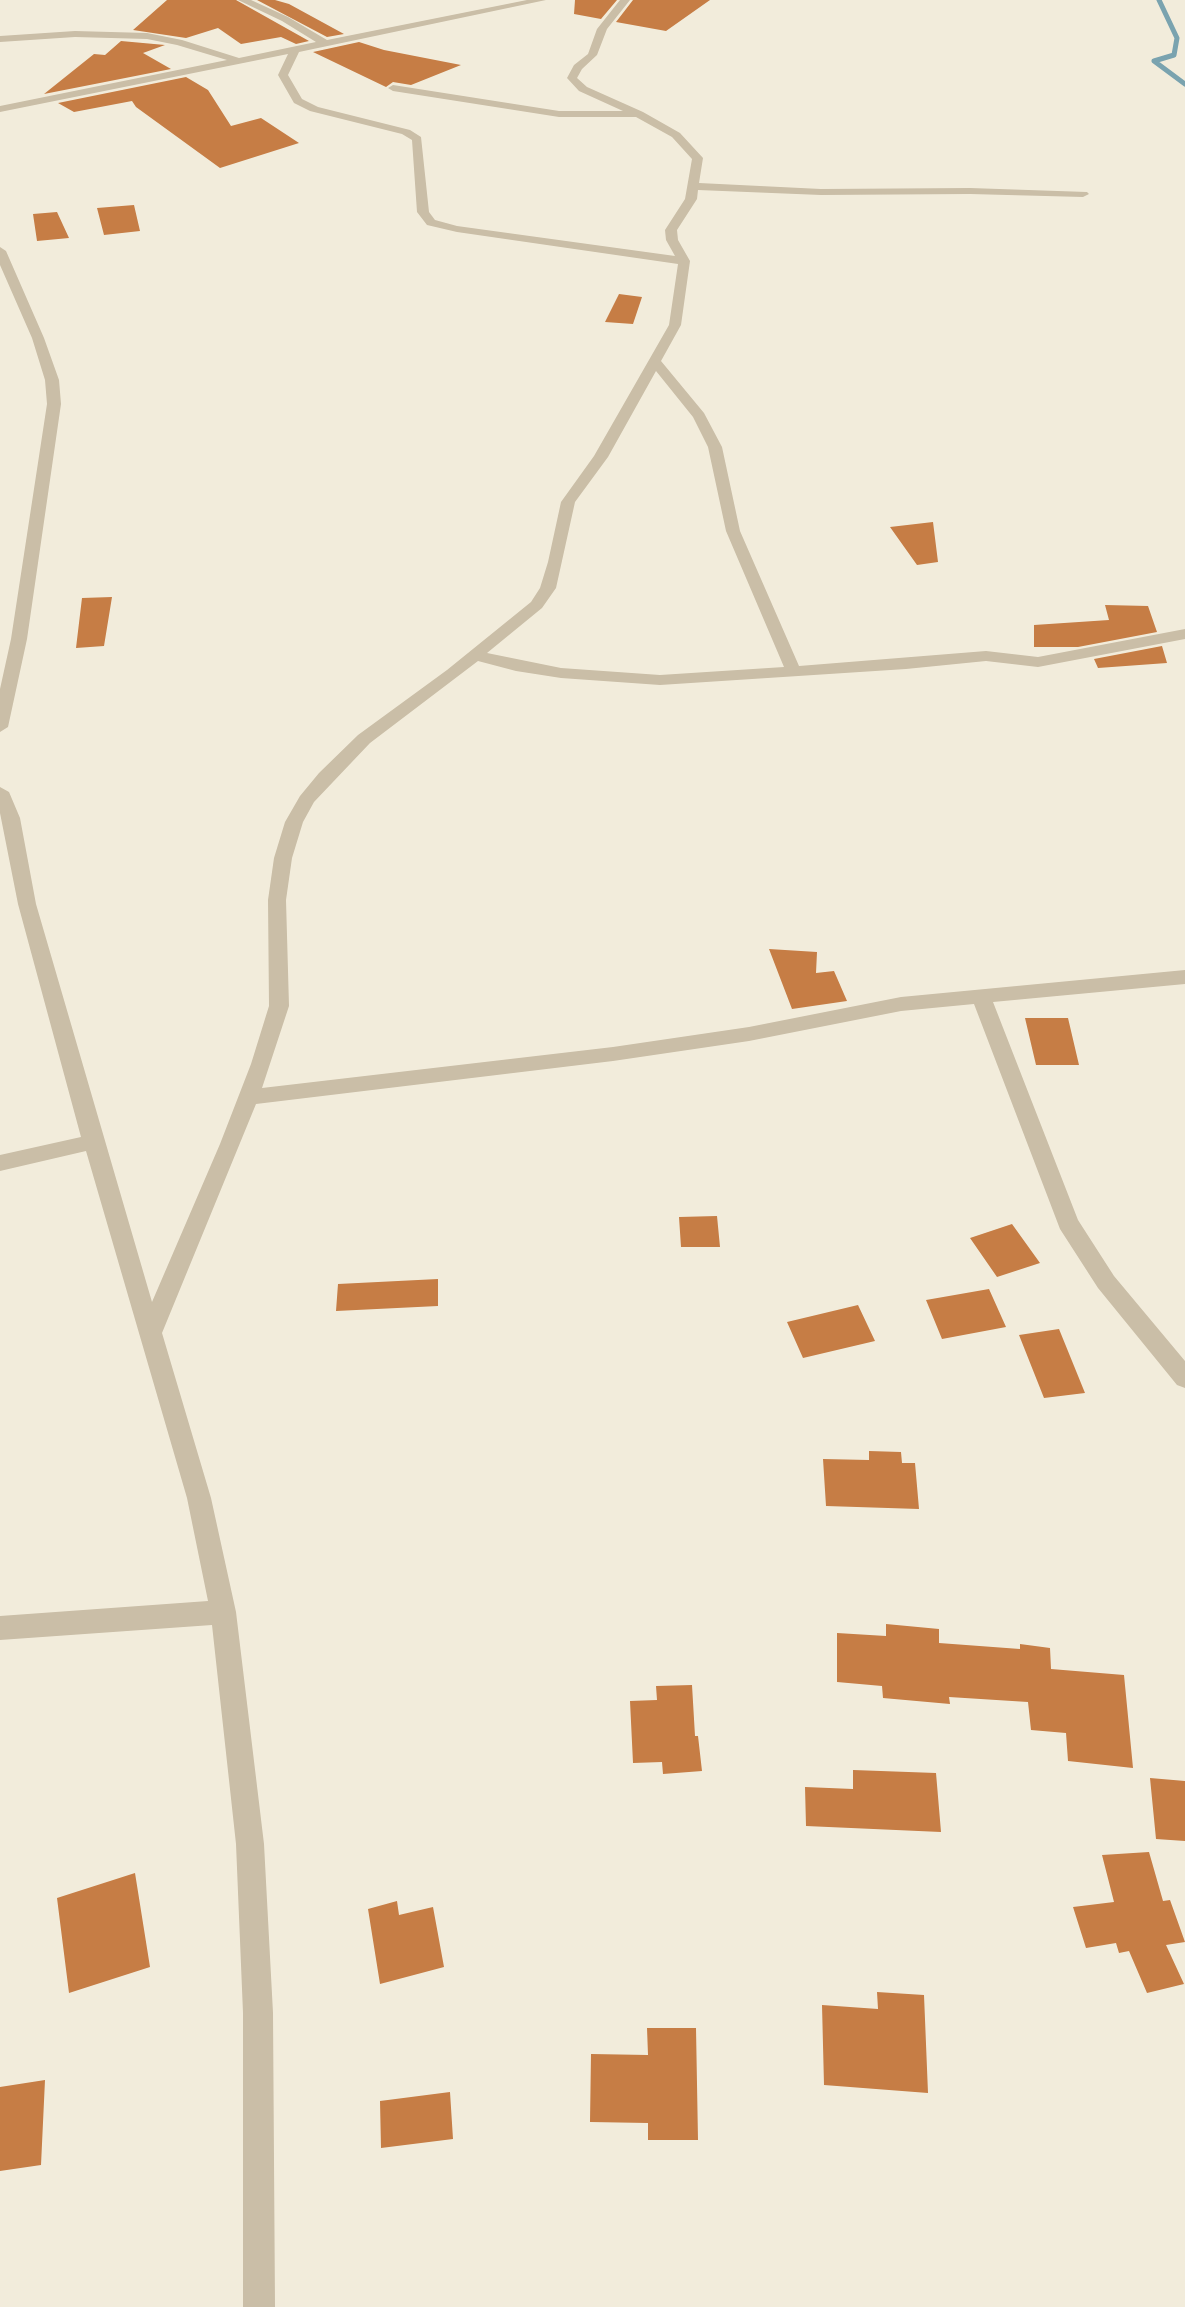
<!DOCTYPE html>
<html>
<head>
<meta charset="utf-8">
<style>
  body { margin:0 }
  canvas { display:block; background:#f2ecdb }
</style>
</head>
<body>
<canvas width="1185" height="2307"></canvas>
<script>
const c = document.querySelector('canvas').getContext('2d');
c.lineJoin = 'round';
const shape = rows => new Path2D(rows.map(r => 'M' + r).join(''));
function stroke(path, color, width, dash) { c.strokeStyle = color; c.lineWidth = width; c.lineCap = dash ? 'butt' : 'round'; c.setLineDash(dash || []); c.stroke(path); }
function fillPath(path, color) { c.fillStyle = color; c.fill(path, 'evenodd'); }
stroke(shape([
  [1159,0,1177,38,1174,55,1154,61,1185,84]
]), '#7aa3af', 5);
fillPath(shape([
  [167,0,236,0,309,41,296,44,281,37,241,44,218,28,186,38,133,30],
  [257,0,275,0,289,4,344,34,327,37],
  [575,0,617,0,601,19,574,14],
  [633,0,710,0,666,31,616,22],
  [121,41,165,45,143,53,171,69,44,94,94,54,105,55],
  [359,42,384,50,461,65,411,85,393,82,386,87,313,52],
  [186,77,208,90,231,126,261,118,299,143,220,168,136,107,132,101,74,112,58,103],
  [134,205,140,231,104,235,97,208],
  [57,212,69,238,37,241,33,214],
  [619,294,642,297,633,324,605,322],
  [933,522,938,562,917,565,890,527],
  [112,597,104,646,76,648,82,598],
  [1105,605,1148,606,1157,632,1078,647,1034,647,1034,625,1109,620],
  [1162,646,1167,663,1098,668,1094,659],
  [769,949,817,952,816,973,834,971,847,1001,792,1009],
  [1025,1018,1068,1018,1079,1065,1036,1065],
  [717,1216,720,1247,681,1247,679,1217],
  [1012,1224,1040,1263,997,1277,970,1238],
  [438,1279,438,1306,336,1311,338,1284],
  [989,1289,1006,1327,942,1339,926,1300],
  [858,1305,875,1341,803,1358,787,1322],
  [1059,1329,1085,1393,1044,1398,1019,1335],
  [869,1451,901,1452,902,1463,915,1463,919,1509,826,1506,823,1459,869,1460],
  [886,1624,939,1629,939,1643,1020,1649,1020,1644,1050,1648,1051,1669,1124,1675,1133,1768,1068,1761,1066,1733,1031,1730,1028,1702,949,1697,950,1704,883,1698,882,1686,837,1682,837,1633,886,1636],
  [692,1685,695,1736,698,1736,702,1771,663,1774,662,1762,633,1763,630,1701,657,1700,656,1686],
  [853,1770,936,1773,941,1832,806,1826,805,1787,853,1789],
  [1150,1778,1185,1781,1185,1841,1156,1839],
  [1149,1852,1163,1901,1170,1900,1185,1942,1166,1945,1184,1984,1147,1993,1129,1951,1119,1953,1116,1943,1086,1948,1073,1907,1114,1902,1102,1855],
  [135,1873,150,1967,69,1993,57,1898],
  [397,1901,399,1915,433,1907,444,1967,380,1984,368,1909],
  [877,1992,924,1995,928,2093,824,2085,822,2005,878,2009],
  [647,2028,696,2028,698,2140,648,2140,648,2123,590,2122,591,2054,648,2055],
  [45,2080,41,2165,0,2171,0,2087],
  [450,2092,453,2139,381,2148,380,2101]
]), '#c67d45');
fillPath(shape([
  [238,0,251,0,288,17,327,40,527,0,546,0,299,52,288,75,302,99,318,107,410,130,421,137,429,212,435,220,457,226,675,256,666,240,665,230,685,199,692,159,672,137,636,117,559,117,393,91,388,88,393,85,559,111,623,111,579,91,567,78,574,65,588,54,597,29,620,0,630,0,607,29,597,55,582,69,577,78,587,87,643,112,680,133,703,158,699,183,821,189,970,188,1087,192,1089,194,1083,197,970,194,821,195,698,190,697,199,677,230,678,240,690,261,681,325,661,361,704,413,722,447,740,531,799,666,986,651,1038,657,1185,629,1185,639,1038,667,986,661,906,669,660,685,561,678,516,671,478,661,370,743,314,802,303,822,292,858,286,900,289,1006,262,1088,613,1047,749,1027,901,997,1185,970,1185,984,993,1002,1078,1220,1114,1276,1185,1361,1185,1388,1177,1385,1098,1288,1060,1229,974,1004,901,1011,749,1041,613,1061,256,1104,162,1333,211,1498,236,1612,264,1844,273,2013,275,2307,243,2307,243,2013,236,1844,212,1625,0,1640,0,1616,208,1601,187,1498,86,1151,0,1171,0,1155,81,1137,18,904,0,813,0,787,9,792,20,818,36,904,152,1302,220,1144,251,1064,269,1006,268,900,274,858,285,822,300,796,319,773,358,735,447,670,531,602,540,588,548,562,561,502,594,456,669,325,678,264,457,232,427,225,417,212,412,140,402,134,310,111,294,103,278,75,288,54,0,112,0,106,227,60,177,45,147,39,75,37,0,42,0,36,75,31,147,33,182,40,239,58,316,42,282,21,238,0],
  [656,371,693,417,708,447,726,531,784,667,660,675,561,668,487,653,542,608,556,588,575,502,608,457,656,371],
  [0,247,6,251,44,338,59,380,61,404,27,639,8,727,0,732,0,689,11,639,47,404,45,380,32,338,0,265,0,247]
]), '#cabea7');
</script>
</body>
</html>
